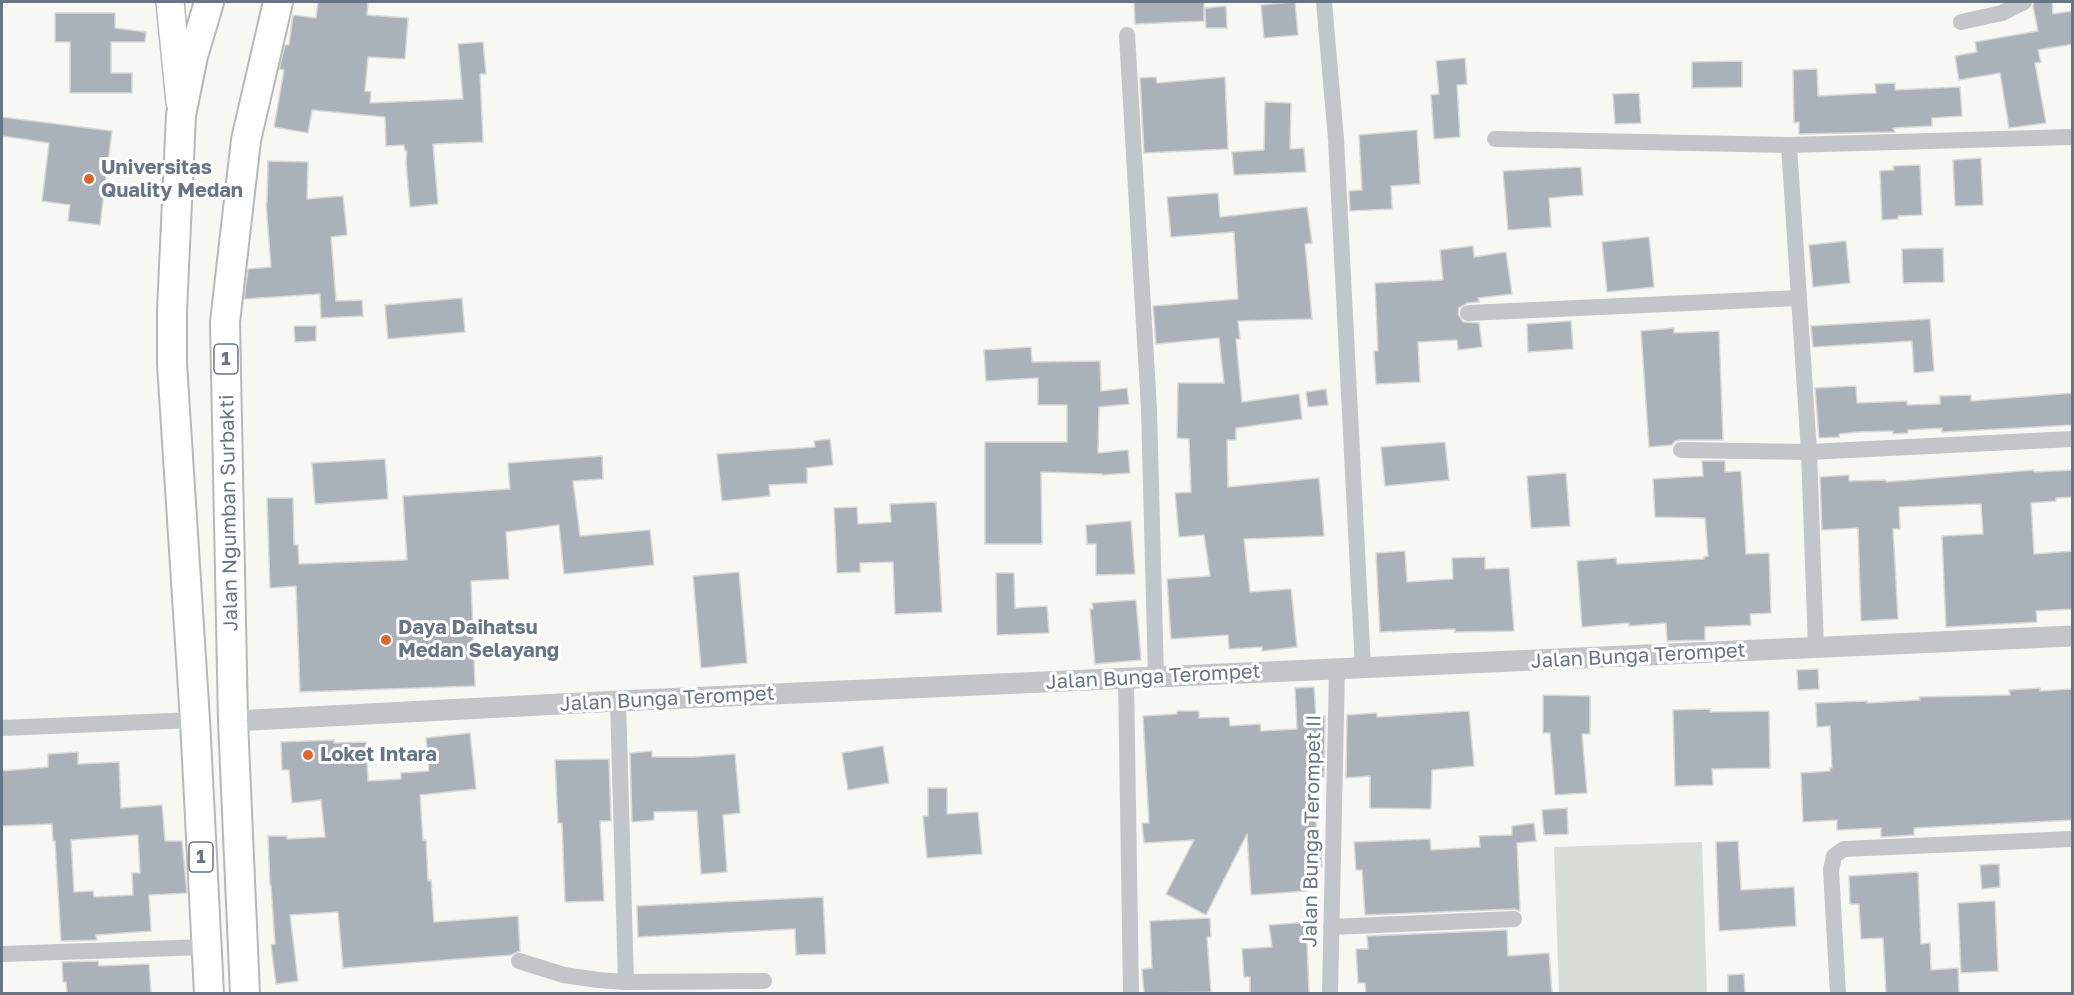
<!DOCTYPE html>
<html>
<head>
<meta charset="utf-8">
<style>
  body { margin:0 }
  #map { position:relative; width:2074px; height:995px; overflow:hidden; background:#f7f7f4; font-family:"Golos Text",sans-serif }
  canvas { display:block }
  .frame { position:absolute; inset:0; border:3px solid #677584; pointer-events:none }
</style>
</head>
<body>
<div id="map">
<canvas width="2074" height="995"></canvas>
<div class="frame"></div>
</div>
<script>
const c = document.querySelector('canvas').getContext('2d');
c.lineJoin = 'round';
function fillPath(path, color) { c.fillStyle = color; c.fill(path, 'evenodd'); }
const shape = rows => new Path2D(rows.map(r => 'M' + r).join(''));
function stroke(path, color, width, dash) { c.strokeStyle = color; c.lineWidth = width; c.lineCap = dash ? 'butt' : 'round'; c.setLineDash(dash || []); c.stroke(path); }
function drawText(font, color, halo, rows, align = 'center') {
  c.font = font + ' "Golos Text",sans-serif'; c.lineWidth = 6; c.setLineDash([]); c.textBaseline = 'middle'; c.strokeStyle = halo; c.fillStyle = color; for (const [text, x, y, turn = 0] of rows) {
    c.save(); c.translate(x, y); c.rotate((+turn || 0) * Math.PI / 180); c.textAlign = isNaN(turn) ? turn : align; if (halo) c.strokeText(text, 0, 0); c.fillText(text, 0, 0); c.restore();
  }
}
fillPath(shape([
  [1702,842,1707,993,1559,993,1554,847]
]), '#d8ded5');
const building = shape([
  [318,2,368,2,367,15,408,18,405,59,368,57,365,91,371,92,370,103,463,99,458,44,483,42,486,74,480,74,483,142,433,144,438,204,410,207,406,162,407,151,405,151,404,145,386,146,385,117,312,110,308,133,274,127,284,70,279,69,285,45,289,45,293,15,316,18,318,2],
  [1134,2,1204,2,1204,21,1135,24,1134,2],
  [1295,2,1298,35,1264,38,1261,5,1295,2],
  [2034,2,2052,2,2053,14,2073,11,2073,44,2038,50,2041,62,2035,63,2046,123,2009,128,2000,73,1959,80,1955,56,1977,52,1975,42,2038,31,2033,6,2034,2],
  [1226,6,1227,28,1206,28,1205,8,1226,6],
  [55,13,115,13,115,28,146,32,145,42,111,42,111,73,132,73,132,93,70,93,70,42,55,42,55,13],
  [1465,58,1467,84,1457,85,1460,137,1434,139,1431,95,1439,94,1436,61,1465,58],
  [1742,61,1742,87,1692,88,1692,62,1742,61],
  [1817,69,1818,96,1876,93,1875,84,1895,83,1895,90,1960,87,1962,116,1932,118,1932,126,1893,128,1895,132,1799,134,1799,122,1794,123,1793,70,1817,69],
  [1156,77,1157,83,1225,77,1228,149,1144,153,1140,78,1156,77],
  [1639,93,1641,123,1615,124,1613,94,1639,93],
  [1265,102,1291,103,1290,149,1304,148,1306,172,1234,175,1232,152,1264,150,1265,102],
  [2,117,112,131,100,225,68,221,70,205,42,201,49,143,2,136,2,117],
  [1417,130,1420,184,1391,186,1392,209,1350,211,1349,191,1362,190,1359,135,1417,130],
  [1981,158,1983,205,1955,206,1953,160,1981,158],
  [268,161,308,162,307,199,343,196,347,235,331,237,336,301,362,300,363,316,321,318,320,294,244,299,248,269,271,267,266,203,267,203,268,161],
  [1920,165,1922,215,1898,216,1898,219,1882,220,1880,171,1894,170,1893,166,1920,165],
  [1581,167,1583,195,1549,198,1551,227,1508,230,1503,171,1581,167],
  [1218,193,1220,217,1307,207,1312,243,1305,244,1312,319,1238,321,1240,339,1236,339,1242,402,1299,394,1302,419,1236,428,1236,440,1227,440,1228,487,1319,478,1324,536,1244,539,1250,592,1291,589,1297,647,1262,651,1262,647,1229,649,1228,635,1171,639,1167,579,1210,576,1204,535,1179,537,1175,493,1191,492,1189,439,1177,438,1178,383,1224,383,1219,338,1156,344,1153,306,1238,299,1234,232,1171,237,1167,197,1218,193],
  [1649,237,1654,287,1607,292,1602,242,1649,237],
  [1846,241,1850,283,1813,287,1809,245,1846,241],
  [1473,246,1474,257,1506,252,1512,294,1478,298,1479,302,1467,303,1459,308,1458,314,1463,322,1479,323,1482,347,1458,350,1457,340,1418,342,1420,382,1376,384,1374,351,1378,351,1375,283,1443,280,1440,250,1473,246],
  [1943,248,1944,282,1903,283,1902,249,1943,248],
  [462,298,465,332,388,339,385,305,462,298],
  [1930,319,1934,371,1914,373,1912,341,1813,347,1811,326,1930,319],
  [1571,321,1573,349,1528,352,1527,324,1571,321],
  [294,326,316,326,316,341,295,342,294,326],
  [1674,328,1674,333,1719,331,1723,440,1681,440,1675,441,1672,445,1649,447,1641,331,1674,328],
  [1031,347,1032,362,1100,361,1101,391,1127,388,1129,404,1099,407,1098,453,1128,450,1130,473,1102,475,1102,474,1041,472,1042,544,985,544,985,442,1067,442,1067,405,1038,405,1038,378,986,381,984,350,1031,347],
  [1856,386,1857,403,1907,401,1907,405,1940,404,1940,396,1971,395,1971,401,2073,393,2073,425,1942,432,1942,428,1908,430,1908,433,1893,434,1893,431,1858,432,1839,434,1839,437,1819,438,1815,388,1856,386],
  [1326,389,1328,405,1308,407,1306,392,1326,389],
  [830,439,833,465,807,468,807,483,769,485,770,496,722,501,717,454,815,447,814,441,830,439],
  [1445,442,1449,480,1385,486,1381,447,1445,442],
  [602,456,603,479,573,481,580,536,650,530,654,565,564,574,559,525,506,532,509,579,471,581,475,686,300,692,296,586,270,588,267,498,293,498,294,545,298,545,299,564,407,560,403,496,510,489,508,463,602,456],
  [385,459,388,499,315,504,312,463,385,459],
  [1702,461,1725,461,1725,472,1741,471,1746,554,1769,553,1771,613,1750,614,1751,625,1705,627,1705,640,1667,641,1666,623,1629,626,1629,623,1582,627,1577,561,1616,558,1617,564,1704,559,1704,557,1708,556,1705,518,1655,517,1653,479,1703,476,1702,461],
  [2034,470,2034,472,2073,470,2073,497,2056,498,2056,501,2031,503,2034,554,2073,551,2073,609,2036,611,2037,622,1946,627,1942,536,1983,534,1981,504,1899,507,1900,529,1893,529,1898,619,1861,621,1858,528,1822,530,1820,477,1849,475,1849,481,1886,480,1886,482,2034,470],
  [1566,473,1570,526,1531,528,1527,476,1566,473],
  [936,502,942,612,895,614,893,562,860,563,860,572,837,573,834,508,857,507,858,524,891,522,890,504,936,502],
  [1131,521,1135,574,1096,575,1096,544,1087,544,1086,525,1131,521],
  [1405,551,1407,582,1453,579,1452,558,1485,557,1485,569,1509,568,1514,631,1455,632,1455,629,1380,632,1376,553,1405,551],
  [739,572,747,663,701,668,693,576,739,572],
  [996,573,1014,573,1015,608,1047,606,1049,633,997,635,996,573],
  [1136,600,1141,660,1095,664,1090,609,1093,609,1092,603,1136,600],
  [1818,669,1819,689,1798,690,1797,670,1818,669],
  [1314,687,1316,717,1325,716,1324,777,1313,778,1317,839,1320,839,1322,867,1305,868,1307,891,1251,895,1247,834,1206,915,1166,894,1194,840,1144,843,1142,823,1149,823,1143,716,1177,714,1177,711,1199,711,1199,718,1229,717,1230,726,1260,724,1261,731,1297,729,1295,688,1314,687],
  [2040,688,2040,691,2073,689,2073,820,1914,828,1914,835,1881,837,1881,828,1837,830,1837,820,1803,822,1801,773,1830,771,1830,768,1832,768,1830,726,1817,727,1816,703,1867,701,1867,703,1920,700,1919,697,2010,695,2009,690,2040,688],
  [1543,695,1590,696,1590,734,1582,734,1587,793,1555,795,1550,733,1543,733,1543,695],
  [1710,709,1710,712,1769,711,1770,768,1712,769,1713,785,1675,786,1673,710,1710,709],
  [1469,711,1474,766,1432,770,1431,809,1370,808,1370,776,1346,778,1347,715,1377,713,1377,717,1469,711],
  [470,733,476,789,420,795,423,840,426,840,428,881,431,880,434,922,518,916,520,951,511,955,343,968,338,912,290,915,298,981,276,984,271,945,275,944,271,885,270,885,268,836,287,836,287,839,325,837,321,800,292,803,289,770,282,770,281,742,334,740,334,743,366,742,368,781,401,779,401,773,429,771,426,738,470,733],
  [883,746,889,783,848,790,842,753,883,746],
  [652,751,652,757,693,757,735,754,740,813,723,815,727,872,701,874,697,811,654,812,654,820,632,822,630,753,652,751],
  [78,752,78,764,119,762,121,808,162,805,165,841,182,841,187,893,149,895,151,931,96,935,97,940,61,941,55,841,53,841,52,824,2,826,2,771,48,767,48,754,78,752],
  [138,835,140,873,132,873,133,895,94,897,93,891,74,892,71,840,138,835],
  [609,759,611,821,600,821,604,901,565,902,562,823,558,823,555,760,609,759],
  [928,788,947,788,947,814,978,812,982,854,927,858,923,816,928,816,928,788],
  [1567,808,1568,834,1544,835,1542,810,1567,808],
  [1534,823,1536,841,1517,843,1520,911,1514,909,1365,915,1362,870,1356,870,1354,842,1430,839,1431,850,1480,847,1479,836,1512,835,1512,826,1534,823],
  [1738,841,1741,890,1794,887,1796,926,1719,931,1716,842,1738,841],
  [1999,864,2000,887,1982,889,1980,865,1999,864],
  [1918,872,1921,944,1930,943,1931,970,1958,968,1959,993,1886,993,1883,938,1861,939,1859,904,1850,904,1849,876,1918,872],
  [823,897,826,954,796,955,795,929,638,937,637,906,823,897],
  [1995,901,1998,971,1961,973,1958,903,1995,901],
  [1210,918,1211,937,1207,937,1211,992,1144,993,1142,969,1152,968,1150,921,1210,918],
  [1310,922,1312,942,1307,942,1309,993,1250,993,1250,977,1244,977,1242,949,1272,947,1269,925,1310,922],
  [1507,930,1508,956,1549,953,1552,993,1366,993,1365,983,1358,983,1356,949,1368,949,1367,936,1507,930],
  [98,961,99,966,149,964,151,993,67,993,66,982,63,982,62,962,98,961],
  [1744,974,1745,993,1728,993,1728,975,1744,974]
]);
fillPath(building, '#abb1b8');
stroke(building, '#d8d8d6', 1.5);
const primary = shape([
  [170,2,180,102]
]);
const trunk = shape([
  [209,994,195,720,172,364,172,311,181,115,193,56,209,2],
  [245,994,233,721,225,322,246,140,278,2]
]);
stroke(primary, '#b5b9bd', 30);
stroke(trunk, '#b5b8bb', 32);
stroke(shape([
  [1324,2,1336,139,1363,668],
  [1961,22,2002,13,2024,2],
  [1127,35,1149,409,1156,677],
  [1495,139,1789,145,2072,137],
  [1789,145,1809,452,1816,648],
  [1468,313,1799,298],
  [1681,450,1809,452,2072,439],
  [1126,679,1131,994],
  [618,701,626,982,764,981],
  [2,728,195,720],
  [1331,927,1514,919],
  [2,954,206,947],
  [519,961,564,975,598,980,626,982],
  [1330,994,1337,669],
  [1838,994,1831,870,1834,856,1844,849,2072,839]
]), '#c2c6c9', 16);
stroke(shape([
  [233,721,618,701,2072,636]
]), '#c2c6c9', 21);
stroke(primary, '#fff', 27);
stroke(trunk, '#fff', 28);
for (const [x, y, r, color] of [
  [89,179,6,"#dc652f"],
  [386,640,6,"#dc652f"],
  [308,755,6,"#dc652f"]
]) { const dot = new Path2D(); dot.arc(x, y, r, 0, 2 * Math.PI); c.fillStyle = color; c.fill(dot); stroke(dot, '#fff', 2); }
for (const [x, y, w] of [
  [226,359,24],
  [201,857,24]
]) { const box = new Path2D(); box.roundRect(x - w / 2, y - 15, w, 30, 4.5); c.fillStyle = '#fff'; c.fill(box); stroke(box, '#677584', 1.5); }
drawText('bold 18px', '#677584', null, [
  ["1",226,359],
  ["1",201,857]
]);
drawText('bold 20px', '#677584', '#fff', [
  ["Universitas",101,168],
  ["Quality Medan",101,191],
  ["Daya Daihatsu",398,628],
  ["Medan Selayang",398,651],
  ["Loket Intara",320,755]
], 'left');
drawText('20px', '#677584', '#fff', [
  ["Jalan Ngumban Surbakti",229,513,-91],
  ["Jalan Bunga Terompet",1638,656,-3],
  ["Jalan Bunga Terompet",1153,677,-3],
  ["Jalan Bunga Terompet",667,699,-3],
  ["Jalan Bunga Terompet II",1312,831,-89]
]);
</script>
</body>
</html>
